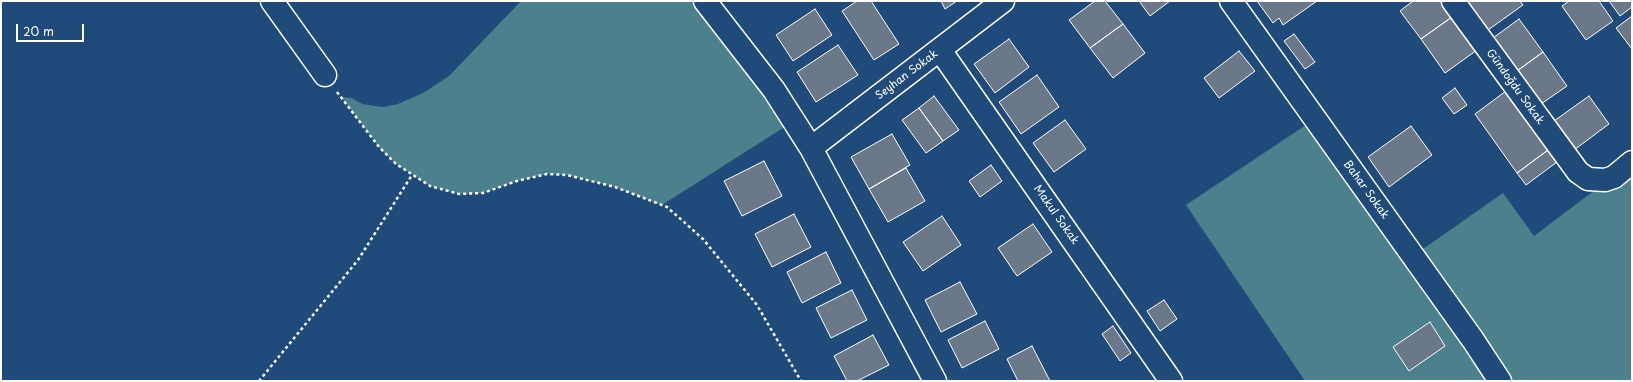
<!DOCTYPE html>
<html>
<head>
<meta charset="utf-8">
<style>
  body { margin:0 }
  #map { position:relative; width:1633px; height:382px; overflow:hidden; background:#1f4a7a; font-family:"Playpen Sans",sans-serif }
  canvas { display:block }
  .frame { position:absolute; inset:0; border:2px solid #fff; pointer-events:none }
  .scale { position:absolute; left:16px; top:24px; width:68px; height:18px; box-sizing:border-box; border:2px solid #fff; border-top:0; padding-left:5px; font-size:12px; line-height:14px; white-space:nowrap; color:#fff; -webkit-text-stroke:3px #1f4a7a; paint-order:stroke }
</style>
</head>
<body>
<div id="map">
<canvas width="1633" height="382"></canvas>
<div class="frame"></div>
<div class="scale">20 m</div>
</div>
<script>
const c = document.querySelector('canvas').getContext('2d');
c.lineJoin = 'round';
function fillPath(path, color) { c.fillStyle = color; c.fill(path, 'evenodd'); }
const shape = rows => new Path2D(rows.map(r => 'M' + r).join(''));
function stroke(path, color, width, dash) { c.strokeStyle = color; c.lineWidth = width; c.lineCap = dash ? 'butt' : 'round'; c.setLineDash(dash || []); c.stroke(path); }
function drawText(font, color, halo, rows, align = 'center') {
  c.font = font + ' "Playpen Sans",sans-serif'; c.lineWidth = 4; c.setLineDash([]); c.textBaseline = 'middle'; c.strokeStyle = halo; c.fillStyle = color; for (const [text, x, y, turn = 0] of rows) {
    c.save(); c.translate(x, y); c.rotate((+turn || 0) * Math.PI / 180); c.textAlign = isNaN(turn) ? turn : align; if (halo) c.strokeText(text, 0, 0); c.fillText(text, 0, 0); c.restore();
  }
}
fillPath(shape([
  [521,1,705,1,794,121,662,205,615,187,567,175,547,174,517,181,483,193,459,194,430,186,396,164,379,147,341,97,352,98,362,104,382,107,398,104,423,93,449,76],
  [1315,119,1413,256,1503,193,1534,236,1632,162,1632,381,1305,381,1186,205]
]), '#4c808d');
const building = shape([
  [857,1,871,1,899,44,874,60,842,11,857,1],
  [941,1,957,1,945,9,941,1],
  [1095,1,1105,1,1123,24,1090,48,1069,20,1095,1],
  [1139,1,1170,1,1150,16,1139,1],
  [1257,1,1317,1,1283,25,1279,18,1273,23,1257,1],
  [1413,1,1441,1,1452,17,1421,39,1400,11,1413,1],
  [1467,1,1520,1,1523,5,1488,30,1467,1],
  [1569,1,1599,1,1613,21,1586,40,1562,6,1569,1],
  [1609,1,1632,1,1632,7,1620,16,1609,1],
  [815,9,832,35,793,61,776,35,815,9],
  [1632,16,1632,49,1616,28,1632,16],
  [1452,17,1477,50,1445,73,1421,39,1452,17],
  [1519,19,1543,52,1517,71,1493,38,1519,19],
  [1123,24,1145,53,1113,78,1090,48,1123,24],
  [1294,34,1315,62,1305,69,1284,41,1294,34],
  [1009,39,1029,67,995,93,974,64,1009,39],
  [838,45,858,75,816,102,797,72,838,45],
  [1239,51,1255,71,1219,98,1204,78,1239,51],
  [1543,52,1567,86,1541,104,1517,71,1543,52],
  [1037,75,1059,107,1021,134,999,102,1037,75],
  [1455,88,1467,105,1454,114,1442,98,1455,88],
  [1506,91,1548,150,1517,173,1475,114,1506,91],
  [934,96,959,130,943,141,919,108,934,96],
  [1589,96,1609,124,1574,150,1554,121,1589,96],
  [919,108,943,141,926,153,902,120,919,108],
  [1065,120,1086,149,1054,172,1033,143,1065,120],
  [1411,126,1432,155,1389,187,1368,157,1411,126],
  [892,134,910,165,869,189,851,157,892,134],
  [1548,150,1557,162,1526,185,1517,173,1548,150],
  [764,161,782,196,742,216,724,181,764,161],
  [991,165,1002,181,980,197,969,181,991,165],
  [906,168,925,201,888,222,869,189,906,168],
  [794,214,811,247,772,267,755,234,794,214],
  [942,216,961,245,923,271,903,242,942,216],
  [1033,224,1052,252,1017,276,998,248,1033,224],
  [826,252,841,283,802,303,787,272,826,252],
  [960,282,977,314,941,332,925,300,960,282],
  [852,290,867,320,831,338,816,308,852,290],
  [1164,300,1177,319,1160,331,1147,311,1164,300],
  [985,321,999,349,962,368,948,340,985,321],
  [1430,322,1445,346,1409,371,1393,347,1430,322],
  [1113,326,1131,353,1120,361,1102,334,1113,326],
  [873,335,889,365,857,381,847,381,834,356,873,335],
  [1032,346,1050,381,1018,381,1007,359,1032,346]
]);
fillPath(building, '#6b788a');
stroke(building, '#fff', 1);
const minor = shape([
  [272,1,325,75],
  [705,1,774,90,811,148,935,381],
  [1231,1,1473,340,1500,381],
  [1453,1,1578,172,1588,179,1605,180,1614,177,1632,162],
  [940,50,1171,381],
  [811,148,1003,1]
]);
stroke(minor, '#fff', 25);
stroke(shape([
  [337,92,379,147,396,164,430,186,459,194,483,193,517,181,547,174,567,175,615,187,667,207,703,239,757,305,801,381],
  [259,381,358,260,412,175]
]), '#fff', 2.5, [3, 3]);
stroke(minor, '#1f4a7a', 22);
drawText('11px', '#fff', '#1f4a7a', [
  ["Seyhan Sokak",907,75,-37],
  ["Gündoğdu Sokak",1515,87,54],
  ["Bahar Sokak",1366,190,54],
  ["Makul Sokak",1056,215,55]
]);
</script>
</body>
</html>
